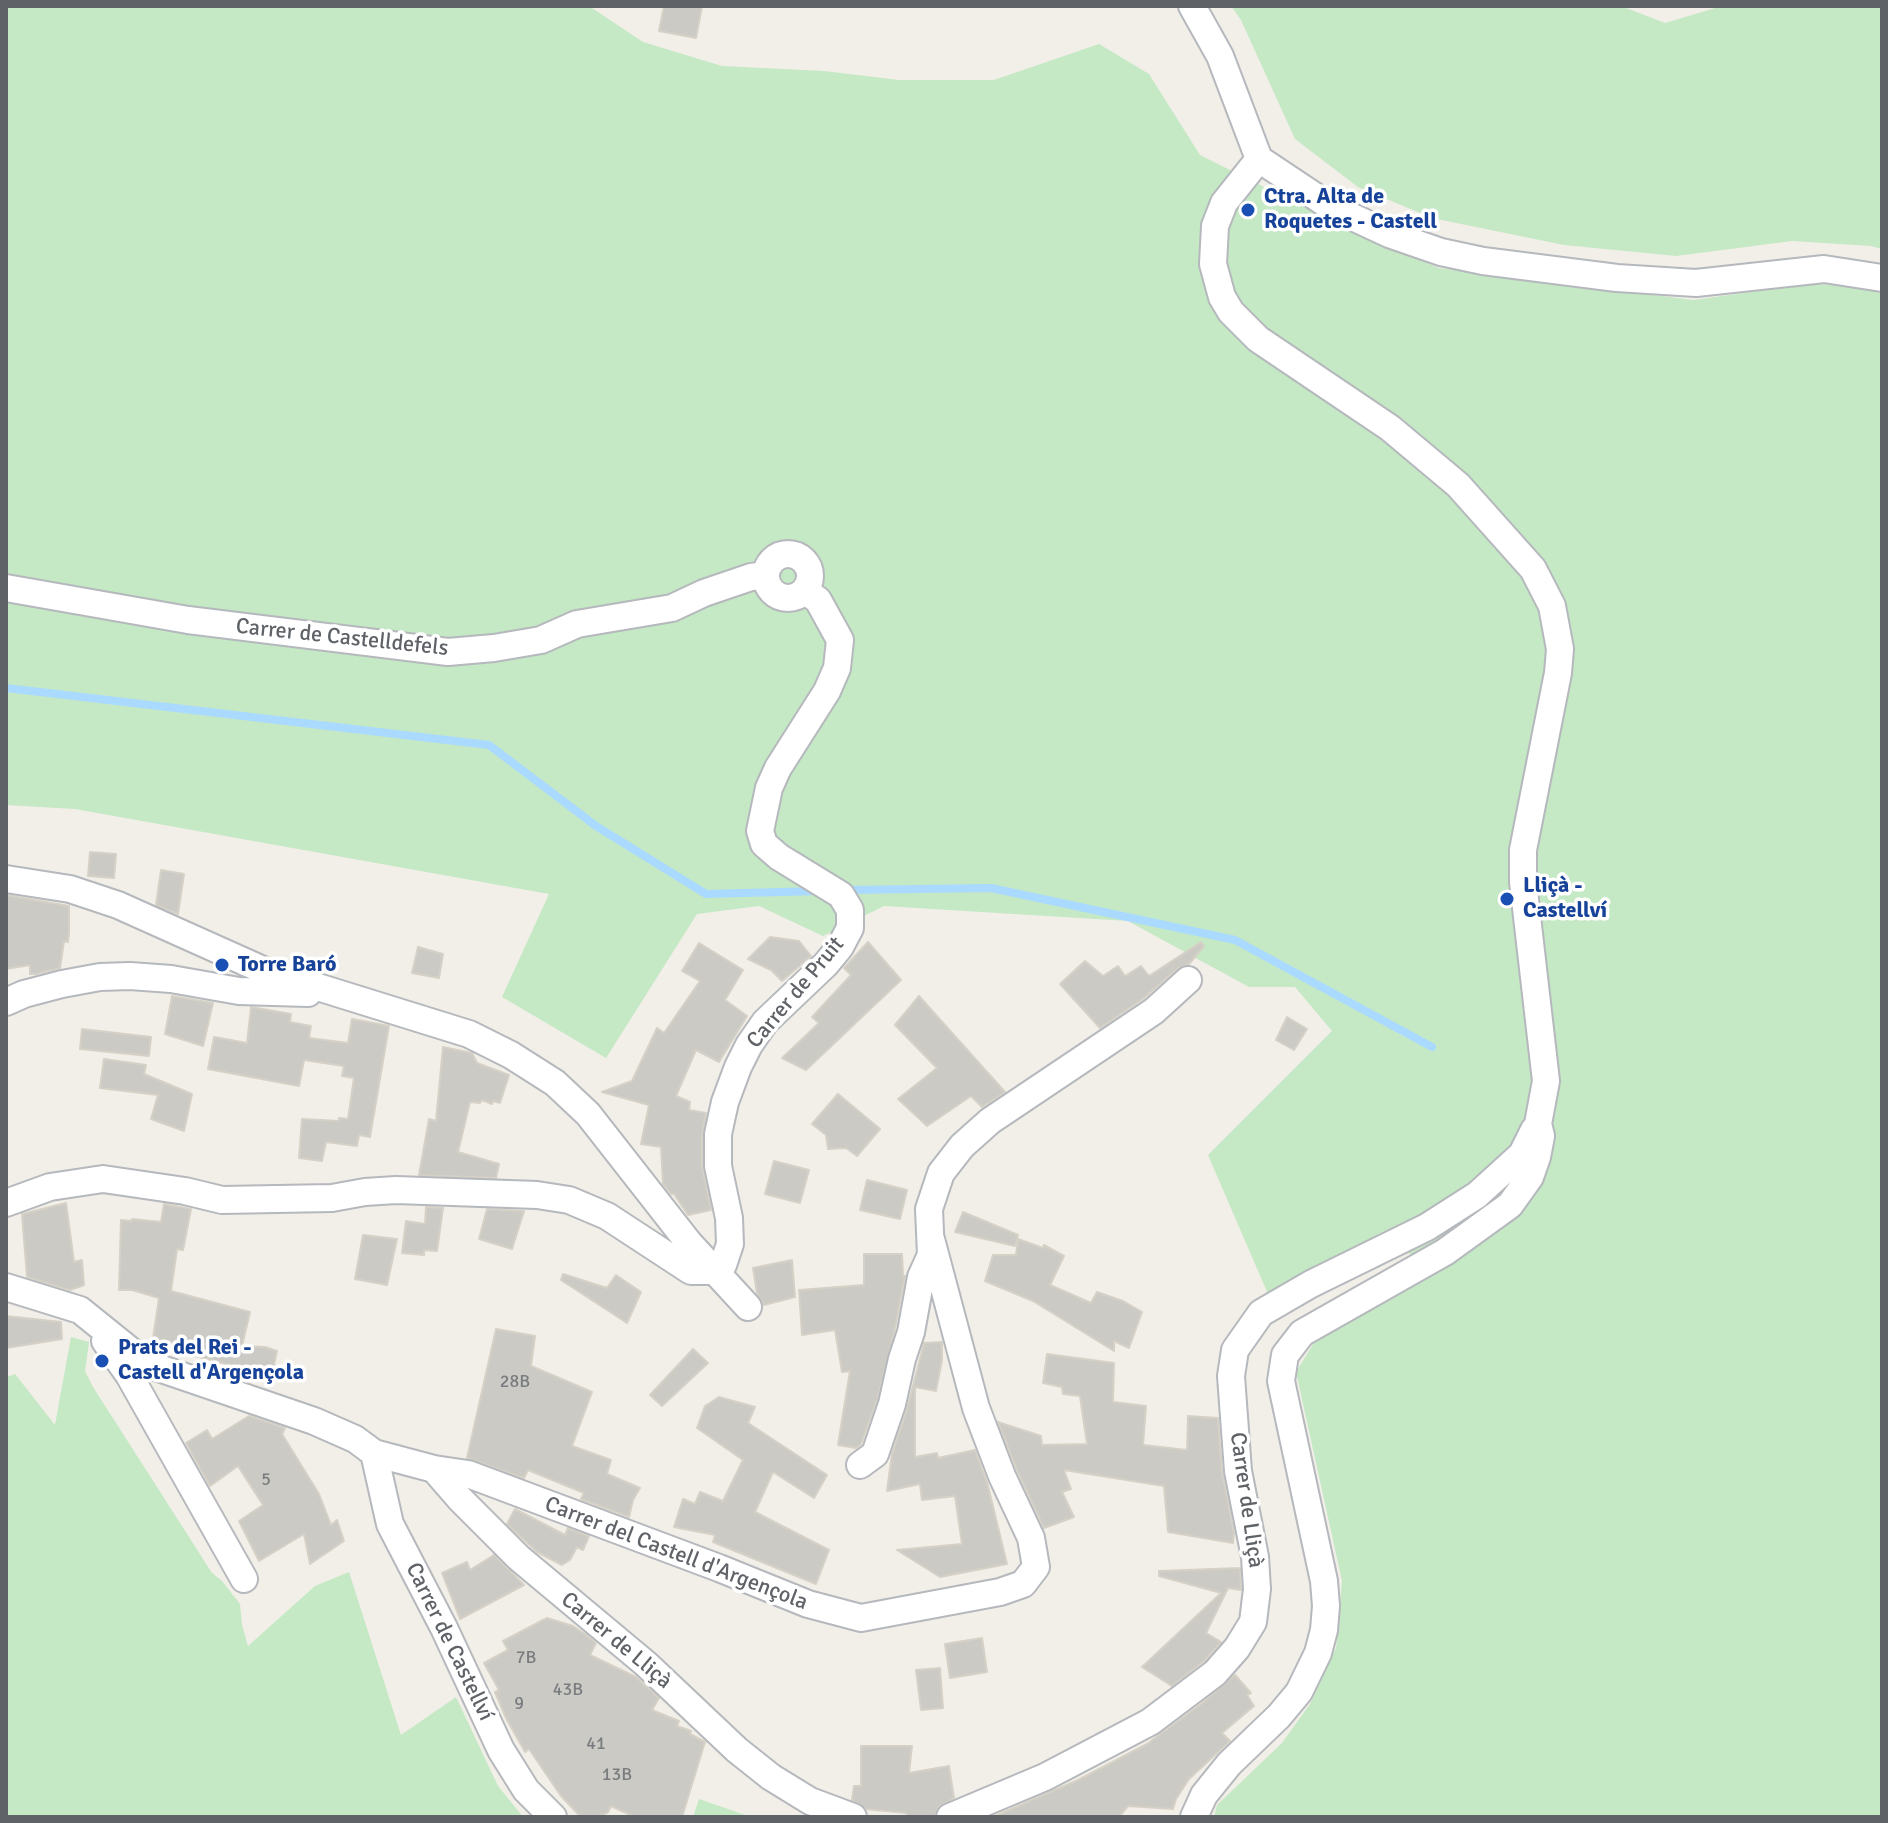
<!DOCTYPE html>
<html>
<head>
<meta charset="utf-8">
<style>
  body { margin:0 }
  #map { position:relative; width:1888px; height:1823px; overflow:hidden; background:#f1efe8; font-family:Signika,sans-serif }
  canvas { display:block }
  .frame { position:absolute; inset:0; border:8px solid #5f6368; pointer-events:none }
</style>
</head>
<body>
<div id="map">
<canvas width="1888" height="1823"></canvas>
<div class="frame"></div>
</div>
<script>
const c = document.querySelector('canvas').getContext('2d');
c.lineJoin = 'round';
function fillPath(path, color) { c.fillStyle = color; c.fill(path, 'evenodd'); }
const shape = rows => new Path2D(rows.map(r => 'M' + r).join(''));
function stroke(path, color, width, dash) { c.strokeStyle = color; c.lineWidth = width; c.lineCap = dash ? 'butt' : 'round'; c.setLineDash(dash || []); c.stroke(path); }
function drawText(font, color, halo, rows, align = 'center') {
  c.font = font + ' Signika,sans-serif'; c.lineWidth = 7; c.setLineDash([]); c.textBaseline = 'middle'; c.strokeStyle = halo; c.fillStyle = color; for (const [text, x, y, turn = 0] of rows) {
    c.save(); c.translate(x, y); c.rotate((+turn || 0) * Math.PI / 180); c.textAlign = isNaN(turn) ? turn : align; if (halo) c.strokeText(text, 0, 0); c.fillText(text, 0, 0); c.restore();
  }
}
fillPath(shape([
  [6,6,589,6,643,42,722,66,824,71,899,80,994,80,1099,44,1149,74,1200,155,1366,238,1439,268,1693,300,1810,284,1860,285,1882,294,1882,1817,1214,1817,1217,1805,1282,1743,1310,1704,1336,1648,1342,1581,1296,1372,1317,1338,1428,1276,1389,1229,1268,1294,1208,1155,1332,1031,1295,987,1249,987,1128,921,884,906,823,936,759,906,697,914,606,1058,502,997,549,894,75,809,6,805],
  [1231,6,1621,6,1665,23,1722,6,1882,6,1882,249,1871,246,1792,241,1676,256,1564,245,1432,218,1358,187,1295,139,1241,20],
  [71,1337,89,1342,85,1371,93,1387,212,1573,222,1581,240,1604,242,1625,248,1646,315,1586,349,1572,401,1735,456,1697,498,1786,523,1817,6,1817,6,1377,15,1374,55,1425],
  [699,1799,751,1817,693,1817]
]), '#c5e8c5');
stroke(shape([
  [6,688,489,745,596,826,706,894,820,891],
  [846,890,991,888,1235,940,1432,1047]
]), '#aadaff', 8);
const building = shape([
  [664,6,702,6,696,38,659,31,664,6],
  [90,852,116,854,114,878,88,876,90,852],
  [161,870,184,874,178,914,156,905,161,870],
  [6,895,69,906,69,932,68,942,64,941,60,968,36,974,30,974,30,965,6,969,6,895],
  [770,937,799,941,811,956,782,981,771,970,748,959,770,937],
  [868,942,901,980,806,1070,782,1058,819,1023,812,1017,851,975,844,968,868,942],
  [1201,942,1204,946,1189,964,1178,968,1144,998,1100,1028,1060,984,1085,961,1103,976,1118,966,1125,976,1141,966,1149,976,1201,942],
  [699,943,743,970,725,1000,747,1016,719,1062,696,1050,676,1096,690,1102,689,1110,706,1113,702,1134,702,1166,711,1210,688,1215,674,1194,671,1194,663,1184,661,1147,641,1144,649,1105,602,1092,632,1081,657,1028,664,1033,700,981,682,971,699,943],
  [418,947,443,954,439,978,412,973,418,947],
  [172,996,213,1003,203,1046,165,1034,172,996],
  [919,996,1005,1092,982,1107,971,1096,927,1126,898,1099,937,1068,895,1025,919,996],
  [251,1007,291,1014,290,1022,311,1026,309,1038,348,1043,352,1019,389,1026,370,1137,359,1135,357,1146,326,1142,322,1161,299,1158,302,1119,339,1121,339,1118,348,1119,354,1078,342,1076,344,1066,304,1060,299,1086,208,1069,214,1037,247,1043,251,1007],
  [1287,1017,1307,1029,1294,1050,1276,1040,1287,1017],
  [82,1029,151,1037,149,1056,80,1049,82,1029],
  [443,1047,472,1053,477,1063,509,1075,500,1103,493,1101,492,1104,482,1100,480,1103,470,1102,458,1152,499,1164,496,1178,419,1175,429,1119,436,1121,443,1047],
  [104,1059,146,1065,144,1074,192,1094,184,1131,151,1119,158,1095,100,1088,104,1059],
  [838,1094,880,1129,857,1156,846,1148,828,1149,826,1135,812,1124,838,1094],
  [774,1161,809,1170,800,1203,765,1194,774,1161],
  [867,1180,907,1190,900,1219,860,1210,867,1180],
  [66,1203,74,1262,82,1260,84,1285,70,1290,27,1277,22,1214,66,1203],
  [164,1204,191,1209,183,1250,177,1249,171,1291,250,1312,242,1346,265,1347,277,1351,270,1383,237,1375,238,1367,152,1345,159,1298,132,1290,119,1290,121,1220,132,1221,132,1219,161,1222,164,1204],
  [426,1207,443,1208,437,1251,424,1250,424,1255,402,1253,406,1221,425,1224,426,1207],
  [487,1209,524,1211,512,1249,479,1239,487,1209],
  [963,1212,1018,1235,1015,1246,955,1232,963,1212],
  [363,1235,397,1239,387,1285,355,1279,363,1235],
  [1018,1239,1043,1248,1044,1245,1064,1256,1050,1285,1091,1303,1097,1292,1123,1301,1142,1312,1129,1348,1114,1341,1114,1351,1033,1301,985,1281,993,1255,1016,1255,1018,1239],
  [864,1254,902,1254,903,1276,905,1276,895,1328,877,1400,861,1444,856,1448,838,1445,850,1371,842,1372,835,1330,802,1335,799,1290,864,1285,864,1254],
  [792,1260,795,1297,764,1305,757,1293,753,1268,792,1260],
  [563,1274,607,1288,616,1275,641,1292,627,1323,561,1280,563,1274],
  [6,1316,61,1322,62,1339,6,1348,6,1316],
  [496,1329,535,1336,531,1366,592,1392,572,1446,611,1460,607,1474,640,1488,633,1500,629,1517,581,1499,584,1493,528,1470,524,1478,467,1458,496,1329],
  [942,1342,942,1360,936,1391,915,1387,915,1457,937,1453,938,1458,975,1450,987,1482,1007,1564,940,1577,897,1550,962,1544,955,1496,922,1500,920,1484,887,1491,892,1454,907,1409,924,1343,942,1342],
  [693,1349,708,1363,662,1406,650,1395,693,1349],
  [1047,1354,1114,1363,1113,1402,1146,1406,1143,1445,1187,1450,1188,1416,1218,1418,1222,1472,1234,1533,1233,1543,1168,1532,1164,1486,1064,1470,1071,1489,1062,1492,1074,1517,1044,1528,1017,1470,998,1422,1041,1436,1042,1445,1087,1444,1080,1396,1063,1394,1062,1387,1043,1383,1047,1354],
  [719,1397,755,1407,748,1423,827,1475,814,1498,773,1472,755,1512,829,1550,816,1584,713,1542,715,1535,674,1527,683,1499,695,1504,700,1492,723,1501,743,1460,697,1428,705,1406,719,1397],
  [249,1416,285,1428,282,1434,319,1494,331,1525,337,1520,344,1541,310,1564,304,1534,259,1561,239,1521,263,1505,238,1466,210,1486,186,1443,207,1430,212,1439,249,1416],
  [515,1509,565,1535,568,1528,589,1536,583,1550,577,1547,570,1560,562,1565,537,1552,507,1524,515,1509],
  [494,1555,524,1585,460,1619,442,1573,467,1562,470,1570,494,1555],
  [1240,1568,1241,1590,1228,1588,1206,1633,1221,1642,1204,1661,1172,1686,1142,1667,1221,1593,1159,1576,1159,1571,1240,1568],
  [547,1618,573,1626,585,1634,596,1643,590,1655,636,1677,659,1698,652,1710,679,1721,677,1726,691,1731,690,1734,705,1742,682,1817,635,1817,611,1806,608,1812,598,1817,581,1817,561,1796,529,1749,525,1752,506,1718,495,1692,499,1690,484,1663,508,1650,503,1641,547,1618],
  [982,1638,987,1672,950,1678,945,1644,982,1638],
  [940,1668,943,1708,921,1710,916,1670,940,1668],
  [1235,1675,1251,1693,1247,1695,1254,1706,1222,1733,1230,1741,1189,1779,1176,1799,1173,1809,1128,1806,1119,1817,993,1817,1078,1780,1147,1744,1201,1704,1235,1675],
  [861,1746,912,1746,909,1773,949,1766,954,1798,938,1807,934,1817,908,1817,906,1813,866,1809,852,1800,854,1786,861,1786,861,1746]
]);
fillPath(building, '#cccac5');
stroke(building, '#d6d1c6', 2);
const minor = shape([
  [1192,6,1220,56,1259,159,1331,207,1389,234,1441,252,1483,261,1617,278,1696,283,1824,269,1882,278],
  '766 576a22 22 0 1 1 44 0a22 22 0 1 1-44 0Z',
  [6,588,188,620,448,652,494,648,541,640,577,624,672,608,704,593,751,577,766,575],
  [6,879,70,889,118,905,263,970,469,1034,511,1055,555,1083,588,1114,689,1243,748,1307],
  [6,1002,24,994,62,984,100,977,130,976,171,979,239,991,308,993],
  [6,1203,50,1187,103,1179,185,1191,222,1200,332,1198,365,1192,396,1190,537,1195,569,1200,607,1216,691,1271,716,1271],
  [716,1271,723,1265,730,1244,729,1218,718,1166,718,1134,725,1102,738,1067,749,1045,765,1022,826,964,840,947,850,928,850,910,841,895,779,857,764,844,760,831,769,788,778,768,827,691,837,668,840,640,818,600,805,591],
  [6,1287,80,1310,147,1364,314,1421,355,1439,374,1453,434,1469,468,1474,719,1568,808,1604,861,1618,1000,1592,1023,1584,1036,1567,1031,1538,1002,1476,976,1408,931,1239],
  [105,1341,129,1375,244,1579],
  [374,1453,390,1524,444,1628,501,1750,526,1790,553,1817],
  [860,1465,875,1454,892,1404,902,1359,911,1332,921,1277,931,1255,929,1209,941,1173,962,1146,990,1121,1154,1011,1188,980],
  [434,1469,460,1499,519,1558,646,1664,737,1750,771,1777,810,1801,853,1817],
  [950,1817,1045,1777,1150,1722,1215,1673,1237,1648,1253,1622,1257,1589,1255,1557,1238,1471,1231,1376,1235,1350,1261,1313,1311,1284,1427,1227,1477,1195,1522,1154,1534,1130],
  [1194,1817,1204,1795,1229,1764,1279,1716,1299,1692,1318,1653,1324,1630,1326,1606,1324,1581,1281,1381,1285,1355,1302,1333,1445,1252,1510,1205,1530,1177,1537,1157,1541,1136,1538,1124,1546,1081,1523,882,1523,850,1558,673,1560,649,1552,606,1533,569,1458,485,1390,428,1258,339,1231,312,1222,297,1213,264,1215,226,1224,203,1259,159]
]);
stroke(minor, '#b5b8bc', 30);
stroke(minor, '#fff', 26);
for (const [x, y, r, color] of [
  [1248,210,8,"#1a4fb4"],
  [1507,899,8,"#1a4fb4"],
  [222,965,8,"#1a4fb4"],
  [102,1361,8,"#1a4fb4"]
]) { const dot = new Path2D(); dot.arc(x, y, r, 0, 2 * Math.PI); c.fillStyle = color; c.fill(dot); stroke(dot, '#fff', 3); }
drawText('18px', '#7a7d7f', null, [
  ["28B",515,1382],
  ["5",266,1480],
  ["7B",526,1658],
  ["43B",568,1690],
  ["9",519,1704],
  ["41",596,1744],
  ["13B",617,1775]
]);
drawText('bold 22px', '#164399', '#fff', [
  ["Ctra. Alta de",1264,197],
  ["Roquetes - Castell",1264,222],
  ["Lliçà -",1523,886],
  ["Castellví",1523,911],
  ["Torre Baró",238,965],
  ["Prats del Rei -",118,1348],
  ["Castell d'Argençola",118,1373]
], 'left');
drawText('22px', '#5f6368', '#fff', [
  ["Carrer de Castelldefels",342,638,6],
  ["Carrer de Pruit",796,993,-50],
  ["Carrer de Lliçà",1246,1500,82],
  ["Carrer del Castell d'Argençola",676,1554,21],
  ["Carrer de Lliçà",616,1641,40],
  ["Carrer de Castellví",449,1642,64]
]);
</script>
</body>
</html>
